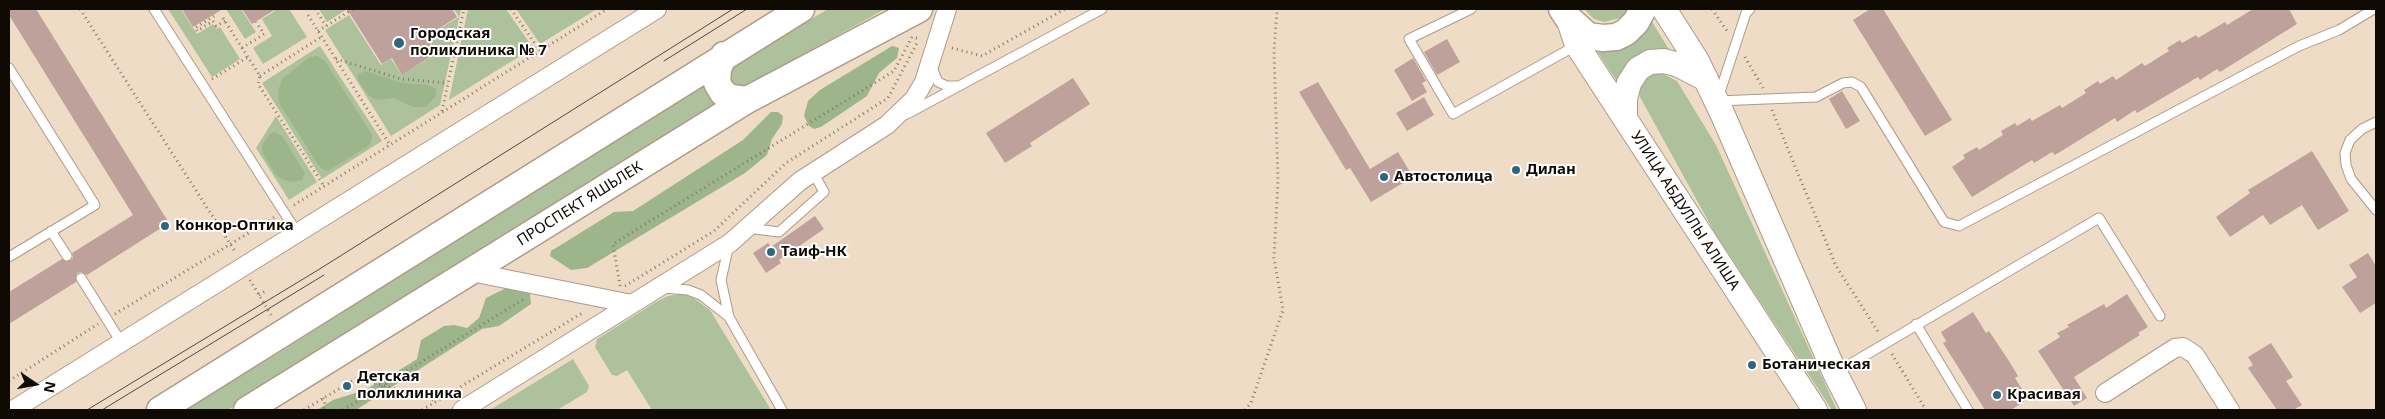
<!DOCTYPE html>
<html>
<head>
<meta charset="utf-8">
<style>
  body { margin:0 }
  #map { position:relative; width:2385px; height:419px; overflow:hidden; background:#efdcc6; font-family:"Noto Sans",sans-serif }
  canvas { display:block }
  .frame { position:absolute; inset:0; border:10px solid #100a04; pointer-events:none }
  .north { position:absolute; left:10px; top:359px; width:50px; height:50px; -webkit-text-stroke:4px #fff; paint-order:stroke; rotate:102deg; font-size:14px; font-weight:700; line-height:20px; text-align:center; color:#100a04 }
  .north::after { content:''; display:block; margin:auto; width:18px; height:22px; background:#100a04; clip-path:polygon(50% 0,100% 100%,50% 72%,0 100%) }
</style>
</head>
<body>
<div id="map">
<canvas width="2385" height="419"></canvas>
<div class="frame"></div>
<div class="north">N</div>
</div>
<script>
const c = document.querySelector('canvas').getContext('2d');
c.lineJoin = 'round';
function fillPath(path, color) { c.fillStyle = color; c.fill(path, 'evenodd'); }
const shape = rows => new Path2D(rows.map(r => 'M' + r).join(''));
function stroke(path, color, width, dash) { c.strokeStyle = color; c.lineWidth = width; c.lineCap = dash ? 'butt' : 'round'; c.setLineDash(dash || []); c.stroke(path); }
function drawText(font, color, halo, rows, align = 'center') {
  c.font = font + ' "Noto Sans",sans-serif'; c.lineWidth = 4; c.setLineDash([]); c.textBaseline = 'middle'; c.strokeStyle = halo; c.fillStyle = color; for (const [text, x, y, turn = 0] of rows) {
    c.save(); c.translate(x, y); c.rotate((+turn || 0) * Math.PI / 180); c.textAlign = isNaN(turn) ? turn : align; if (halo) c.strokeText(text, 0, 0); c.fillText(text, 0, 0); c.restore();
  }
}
fillPath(shape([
  [168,9,181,9,197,34,213,24,216,29,220,27,240,59,212,77],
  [226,9,241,9,256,32,245,39],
  [274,9,289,9,307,37,263,64,253,48,272,36,262,19,275,11],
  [319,9,347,9,327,22],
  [454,9,461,9,440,105,391,136,325,30,349,15,381,65,391,59,402,75,437,53,422,29,431,23,436,31,459,17],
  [468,9,506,9,533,48,449,100],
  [516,9,597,9,540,44],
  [828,9,885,9,740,90,728,87,729,68],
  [1584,9,1629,9,1620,18,1604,22,1594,19],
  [1649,17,1670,51,1618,83,1595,48],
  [320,46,382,141,322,179,262,83],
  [1659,72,1677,81,1716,145,1837,410,1832,410,1716,235,1640,97,1638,89,1642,81,1650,74],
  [707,79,722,104,228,410,185,410,290,346],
  [276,116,317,182,289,200,256,148],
  [680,294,691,296,710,310,771,410,652,410,627,370,617,376,612,375,595,347,597,339,656,302,668,296],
  [573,359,589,386,587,392,557,410,490,410]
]), '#acc19c');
fillPath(shape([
  [892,46,899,48,897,58,879,73,867,96,821,127,814,129,809,126,804,116,808,101,820,90],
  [317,56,325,61,372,135,371,142,367,147,328,171,322,169,317,163,279,103,278,91,282,79,310,57],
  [365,71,402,83,428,85,436,89,436,96,426,107,414,107,393,98,378,100,369,96,358,80,357,75],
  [771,112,778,112,783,116,782,124,772,139,767,155,745,173,587,268,571,270,550,256,551,251,614,212,633,211,743,140],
  [275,132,282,136,305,173,302,180,293,182,284,180,275,174,263,153,262,145,270,134],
  [506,288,523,289,530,294,531,304,499,326,482,329,356,410,317,410,333,400,365,390,387,377,391,371,398,371,417,359,421,340,444,326,454,325,467,328,479,318,486,298]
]), '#9db58a');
fillPath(shape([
  [9,9,36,9,169,223,87,275,81,272,77,273,76,282,9,324,9,292,62,259,70,261,73,258,72,253,133,215,9,15],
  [182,9,223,9,193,27],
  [242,9,276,9,252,24],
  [347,9,452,9,457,17,426,37,436,53,402,75,392,58,382,64],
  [1870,9,1883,9,1952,120,1925,136,1853,20],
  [2253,9,2289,9,2297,24,2220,72,2217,69,2200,80,2198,77,2137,113,2135,110,2117,122,2115,118,2055,155,2052,152,2034,163,2032,160,1972,197,1952,167,1965,158,1963,155,1977,147,1979,150,2003,135,2001,131,2015,123,2017,126,2030,118,2032,121,2060,105,2062,108,2086,93,2084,90,2098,81,2100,84,2113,76,2116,80,2142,63,2145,66,2169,51,2167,48,2180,40,2182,43,2196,35,2198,38,2225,22,2227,25],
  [1447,39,1460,62,1437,75,1424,52],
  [1413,58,1426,81,1422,83,1427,92,1412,101,1394,70],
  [1073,78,1090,104,1030,143,1032,146,1005,163,986,133],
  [1318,82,1370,169,1398,152,1413,177,1371,202,1350,168,1346,170,1299,92],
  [1842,91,1860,121,1846,129,1829,99],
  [1424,97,1434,115,1407,131,1396,113],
  [2312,151,2349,211,2318,230,2302,205,2270,225,2263,215,2230,237,2216,217,2250,193,2248,190],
  [815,216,824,229,779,260,781,263,766,273,753,253,768,243,771,247],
  [2368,253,2376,266,2376,303,2360,313,2342,287,2357,277,2349,265],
  [2127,294,2148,327,2138,333,2140,335,2074,377,2087,398,2074,406,2038,351,2060,337,2057,333,2069,327,2067,325,2104,304,2106,308],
  [1973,312,1986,333,1989,331,2009,361,2018,376,2015,378,2028,399,2011,410,1985,410,1943,343,1946,341,1941,332],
  [2271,343,2293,377,2286,381,2302,405,2293,410,2277,410,2248,368,2253,365,2248,357]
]), '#bea19b');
const lane = shape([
  [154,9,298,234],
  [1471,9,1409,39,1453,114,1577,45],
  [1750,9,1746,13,1717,101,1816,97,1843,83,1852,82,1861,87,1944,222,1959,226,2299,46,2339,30,2374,9],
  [9,68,95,205,9,257],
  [932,68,938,82,947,86,958,86],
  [907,114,1102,9],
  [2376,122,2362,129,2350,140,2345,153,2346,165,2351,179,2376,210],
  [748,228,779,232,824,192,813,172],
  [51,231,67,256],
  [81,278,121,342],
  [663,288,688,290,701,295,729,317,782,410],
  [729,317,721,280,729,245],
  [1916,324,1968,410],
  [1835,373,2099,218,2160,316]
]);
const street = shape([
  [471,272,632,304],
  [2105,393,2175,348,2183,347,2195,355,2230,410],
  [13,410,657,9],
  [462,410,730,243,800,181,887,125,914,99,924,82,947,9]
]);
const secondary = shape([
  [1664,9,1697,61,1722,113,1835,373,1854,410],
  [1568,18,1577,45,1815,410],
  [1625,116,1625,99,1629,83,1638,69,1650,62,1664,61,1679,65,1706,79]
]);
const primary = shape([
  [1562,9,1568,18,1588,36,1603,38,1616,37,1626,32,1636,22,1643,9],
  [724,55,718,69,717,83,723,93,731,98,747,100],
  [160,410,801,9],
  [247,410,747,100,919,9]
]);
stroke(lane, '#ad9b87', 11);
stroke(street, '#ad9b87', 20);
stroke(secondary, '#ad9b87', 26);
stroke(primary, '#ad9b87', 29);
stroke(shape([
  [80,9,236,253],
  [315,9,326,26],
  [511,9,540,51],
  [1712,9,1727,31],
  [308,15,390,145],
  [214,16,195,28,197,31,213,21,216,26,225,21],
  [223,18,260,76,258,84,324,186],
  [318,31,353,9],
  [242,48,264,34,256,22],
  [952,48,982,56,1065,9],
  [1745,57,1763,88],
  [336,59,401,79,448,83],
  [260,76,321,37],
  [212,79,248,57],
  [1772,110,1836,266,1879,333],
  [442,111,464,9],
  [294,205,607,9],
  [250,280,271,315],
  [620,286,613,244,894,71,912,37,920,39],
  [625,286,714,231,786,163,888,98,917,43],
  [259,295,267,290],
  [115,314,275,217],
  [1892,354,1926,410],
  [9,381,98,324],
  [323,398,325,402,324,410],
  [304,410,357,378,437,401],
  [343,410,524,299],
  [422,410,584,312],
  [1245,410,1251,403,1283,310,1274,258,1278,180,1274,51,1277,9]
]), '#85786a', 3, [1, 4]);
stroke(lane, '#fff', 9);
stroke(street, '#fff', 18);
stroke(secondary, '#fff', 24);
stroke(primary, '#fff', 26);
stroke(shape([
  [664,61,747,9],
  [87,410,318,270,733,9],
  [102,410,324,275]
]), '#52483d', 1);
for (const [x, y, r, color] of [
  [399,43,6,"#2f6580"],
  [1516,170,5,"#2f6580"],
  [1384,177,5,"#2f6580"],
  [165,226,5,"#2f6580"],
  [771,252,5,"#2f6580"],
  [1752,365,5,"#2f6580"],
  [347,386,5,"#2f6580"],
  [1997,395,5,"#2f6580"]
]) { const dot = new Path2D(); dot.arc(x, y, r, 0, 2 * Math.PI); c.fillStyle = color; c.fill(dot); stroke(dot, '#fff', 2); }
drawText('bold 15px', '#100a04', '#fff', [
  ["Городская",410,34],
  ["поликлиника № 7",410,51],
  ["Дилан",1526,170],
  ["Автостолица",1394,177],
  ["Конкор-Оптика",175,226],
  ["Таиф-НК",781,252],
  ["Ботаническая",1762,365],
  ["Детская",357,377],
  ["поликлиника",357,394],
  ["Красивая",2007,395]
], 'left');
drawText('15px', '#100a04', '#fff', [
  ["ПРОСПЕКТ ЯШЬЛЕК",580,204,-32],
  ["УЛИЦА АБДУЛЛЫ АЛИША",1685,211,57]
]);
</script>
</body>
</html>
